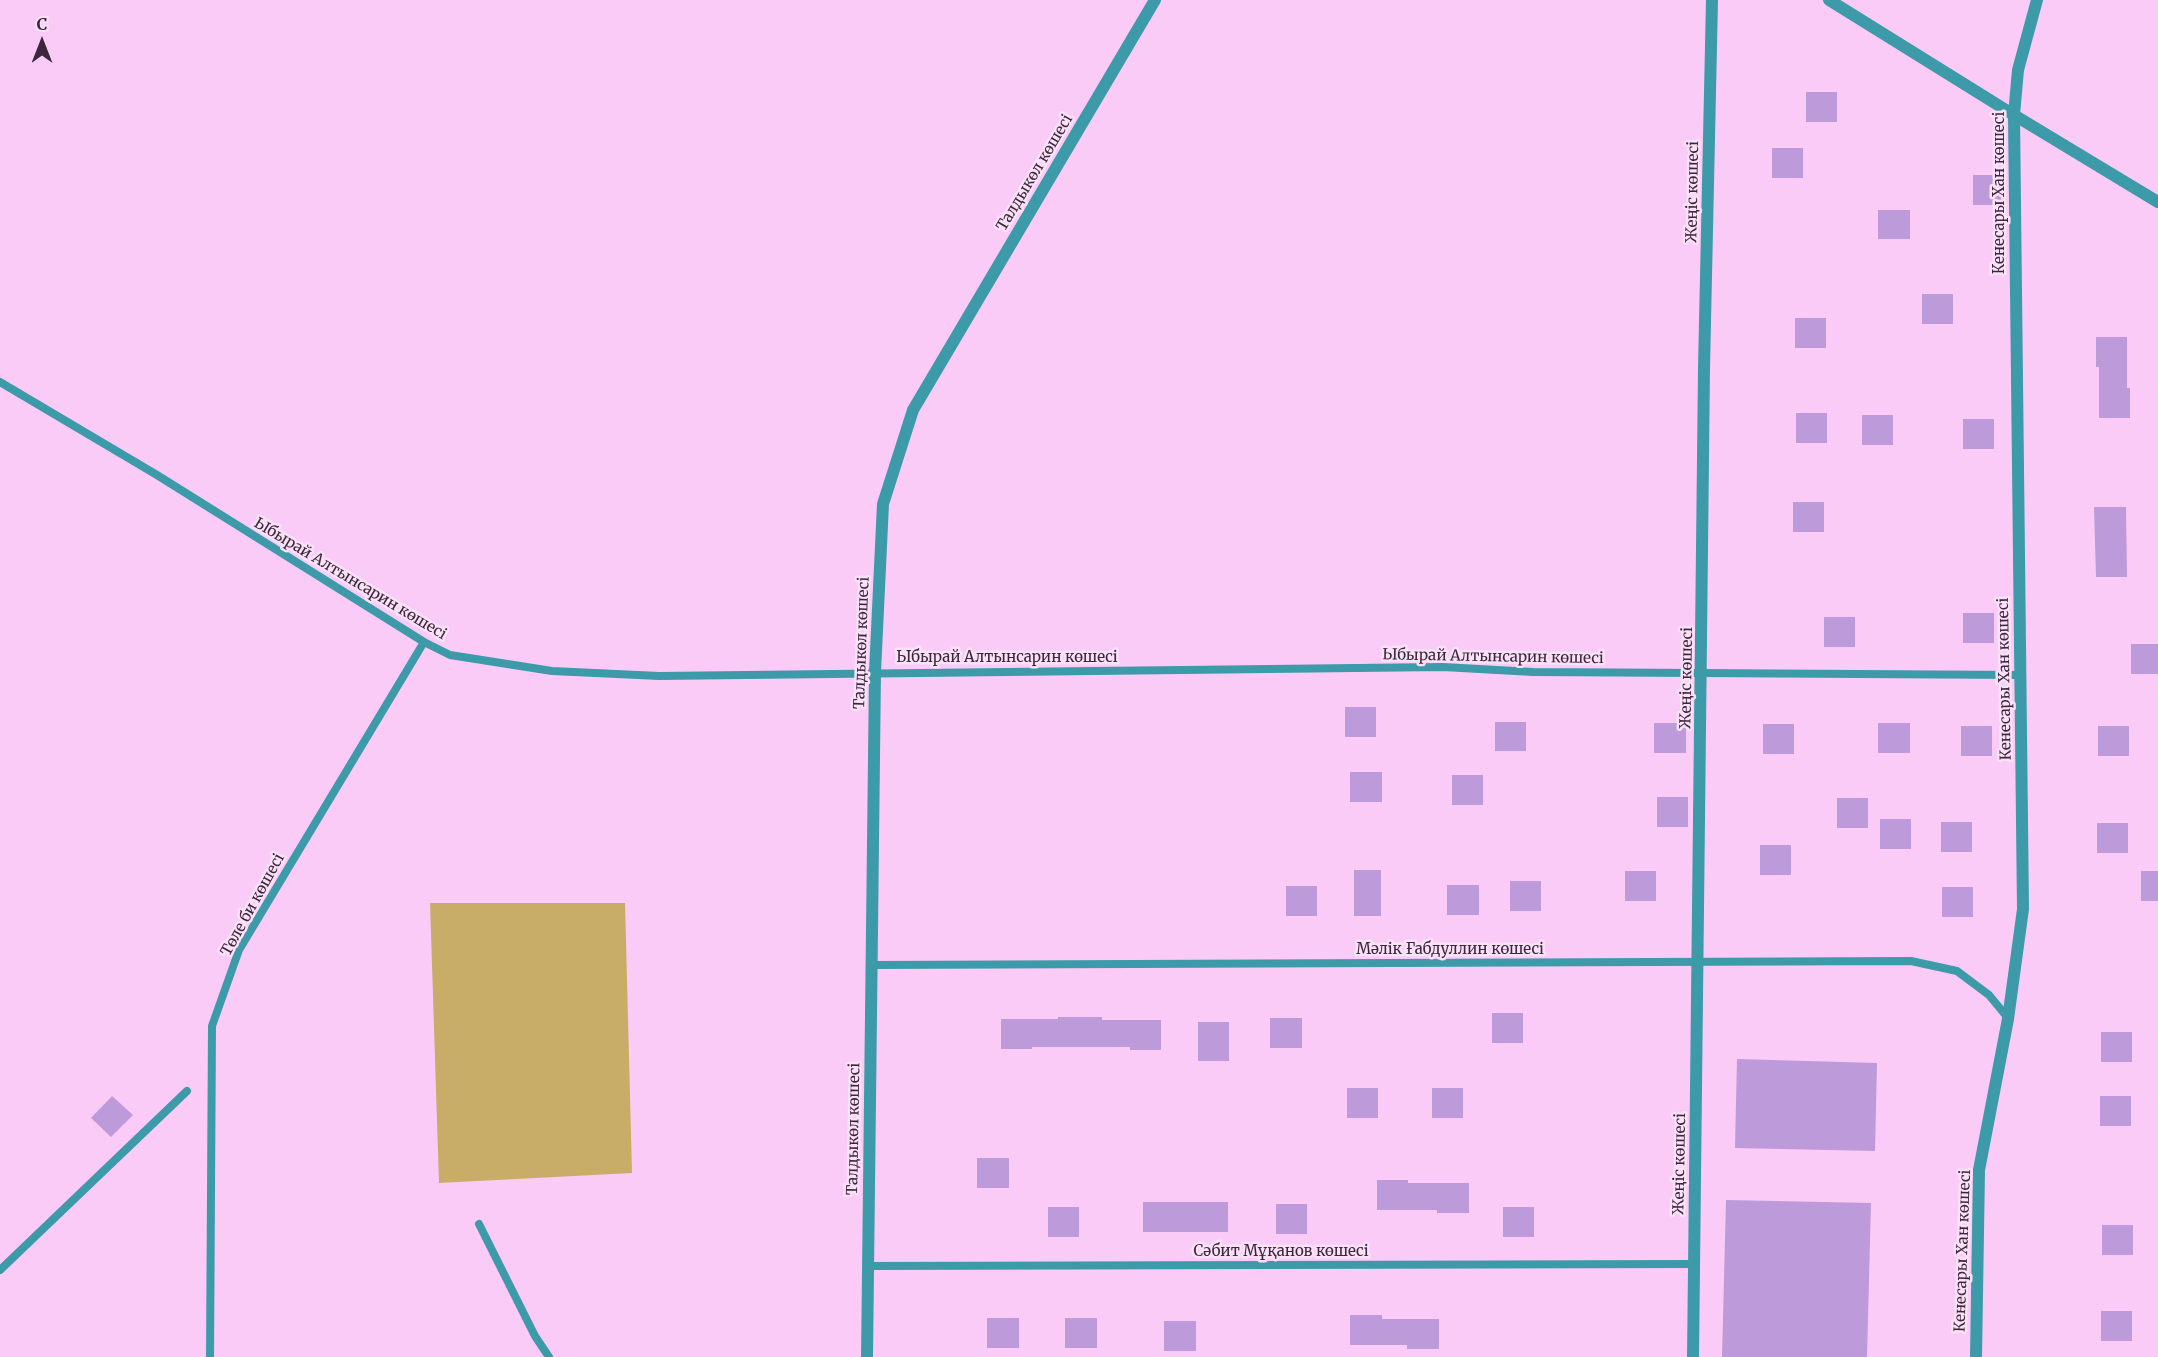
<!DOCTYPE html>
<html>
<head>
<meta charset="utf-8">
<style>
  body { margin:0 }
  #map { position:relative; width:2158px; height:1357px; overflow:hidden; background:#fbcbf7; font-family:Merriweather,serif }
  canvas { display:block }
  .north { position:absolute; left:12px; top:12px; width:60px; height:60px; -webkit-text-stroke:4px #f9e1f7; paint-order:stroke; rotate:0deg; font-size:16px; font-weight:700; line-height:24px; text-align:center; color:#3d263b }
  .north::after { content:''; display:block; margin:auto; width:21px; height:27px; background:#3d263b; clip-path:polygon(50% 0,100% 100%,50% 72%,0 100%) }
</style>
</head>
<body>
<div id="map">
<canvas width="2158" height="1357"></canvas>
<div class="north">С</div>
</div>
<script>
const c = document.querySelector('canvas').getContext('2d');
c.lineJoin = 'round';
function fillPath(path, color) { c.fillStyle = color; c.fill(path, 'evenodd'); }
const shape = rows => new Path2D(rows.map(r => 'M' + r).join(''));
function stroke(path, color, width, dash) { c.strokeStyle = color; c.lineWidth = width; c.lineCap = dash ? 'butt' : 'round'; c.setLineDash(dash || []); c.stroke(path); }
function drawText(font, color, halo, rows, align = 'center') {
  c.font = font + ' Merriweather,serif'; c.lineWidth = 5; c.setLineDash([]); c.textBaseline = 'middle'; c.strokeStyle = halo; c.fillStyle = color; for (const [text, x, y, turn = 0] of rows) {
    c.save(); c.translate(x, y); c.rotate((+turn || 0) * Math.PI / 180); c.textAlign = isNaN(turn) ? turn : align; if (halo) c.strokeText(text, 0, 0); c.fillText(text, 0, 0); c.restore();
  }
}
fillPath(shape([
  [430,903,625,903,632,1173,439,1183]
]), '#c8ad68');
fillPath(shape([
  [1806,92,1837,92,1837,122,1806,122],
  [1772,148,1803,148,1803,178,1772,178],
  [1973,175,2004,175,2004,205,1973,205],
  [1878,210,1910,210,1910,239,1878,239],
  [1922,294,1953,294,1953,324,1922,324],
  [1795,318,1826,318,1826,348,1795,348],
  [2096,337,2127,337,2127,388,2130,388,2130,418,2099,418,2099,367,2096,367],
  [1796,413,1827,413,1827,443,1796,443],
  [1862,415,1893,415,1893,445,1862,445],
  [1963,419,1994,419,1994,449,1963,449],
  [1793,502,1824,502,1824,532,1793,532],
  [2094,507,2126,507,2127,577,2096,577],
  [1963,613,1994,613,1994,643,1963,643],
  [1824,617,1855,617,1855,647,1824,647],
  [2131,644,2158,644,2158,674,2131,674],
  [1345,707,1376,707,1376,737,1345,737],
  [1495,722,1526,722,1526,751,1495,751],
  [1654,723,1686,723,1686,753,1654,753],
  [1878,723,1910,723,1910,753,1878,753],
  [1763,724,1794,724,1794,754,1763,754],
  [1961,726,1992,726,1992,756,1961,756],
  [2098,726,2129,726,2129,756,2098,756],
  [1350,772,1382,772,1382,802,1350,802],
  [1452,775,1483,775,1483,805,1452,805],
  [1657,797,1688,797,1688,827,1657,827],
  [1837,798,1868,798,1868,828,1837,828],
  [1880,819,1911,819,1911,849,1880,849],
  [1941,822,1972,822,1972,852,1941,852],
  [2097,823,2128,823,2128,853,2097,853],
  [1760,845,1791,845,1791,875,1760,875],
  [1354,870,1381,870,1381,916,1354,916],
  [1625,871,1656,871,1656,901,1625,901],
  [2141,871,2158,871,2158,901,2141,901],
  [1510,881,1541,881,1541,911,1510,911],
  [1447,885,1479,885,1479,915,1447,915],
  [1286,886,1317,886,1317,916,1286,916],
  [1942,887,1973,887,1973,917,1942,917],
  [1492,1013,1523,1013,1523,1043,1492,1043],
  [1058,1017,1102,1017,1102,1020,1161,1020,1161,1050,1130,1050,1130,1047,1032,1047,1032,1049,1001,1049,1001,1019,1058,1019],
  [1270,1018,1302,1018,1302,1048,1270,1048],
  [1198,1022,1229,1022,1229,1061,1198,1061],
  [2101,1032,2132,1032,2132,1062,2101,1062],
  [1737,1059,1877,1063,1875,1151,1735,1148],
  [1347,1088,1378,1088,1378,1118,1347,1118],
  [1432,1088,1463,1088,1463,1118,1432,1118],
  [112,1096,133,1115,111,1137,91,1118],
  [2100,1096,2131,1096,2131,1126,2100,1126],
  [977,1158,1009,1158,1009,1188,977,1188],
  [1377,1180,1408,1180,1408,1183,1469,1183,1469,1213,1437,1213,1437,1210,1377,1210],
  [1726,1200,1871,1203,1867,1357,1722,1357],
  [1143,1202,1228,1202,1228,1232,1143,1232],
  [1276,1204,1307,1204,1307,1234,1276,1234],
  [1048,1207,1079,1207,1079,1237,1048,1237],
  [1503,1207,1534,1207,1534,1237,1503,1237],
  [2102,1225,2133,1225,2133,1255,2102,1255],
  [2101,1311,2132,1311,2132,1341,2101,1341],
  [1350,1315,1382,1315,1382,1319,1439,1319,1439,1349,1407,1349,1407,1345,1350,1345],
  [987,1318,1019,1318,1019,1348,987,1348],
  [1065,1318,1097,1318,1097,1348,1065,1348],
  [1164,1321,1196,1321,1196,1351,1164,1351]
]), '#bd9ada');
stroke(shape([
  [0,382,157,475,424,642,450,655,552,671,659,676,1443,667,1533,672,2020,675],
  [872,965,1911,961,1957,971,1989,995,2008,1018],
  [479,1224,535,1336,549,1357],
  [867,1266,1694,1264],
  [0,1270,187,1091],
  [210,1357,212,1026,239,950,424,642]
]), '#3d9aa8', 8);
stroke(shape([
  [1829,0,2014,115,2158,202],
  [867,1357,875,672,883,504,913,410,1155,0],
  [1693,1357,1704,368,1712,0],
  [1976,1357,1979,1170,2008,1019,2023,909,2014,115,2018,70,2037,0]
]), '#3d9aa8', 12);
drawText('15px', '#3d263b', '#f9e1f7', [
  ["Талдыкөл көшесі",1035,173,-59],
  ["Жеңіс көшесі",1693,192,-89],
  ["Кенесары Хан көшесі",2000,193,-90],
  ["Ыбырай Алтынсарин көшесі",350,579,31],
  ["Талдыкөл көшесі",862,643,-88],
  ["Ыбырай Алтынсарин көшесі",1493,657,1],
  ["Ыбырай Алтынсарин көшесі",1007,658],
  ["Жеңіс көшесі",1687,678,-89],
  ["Кенесары Хан көшесі",2005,679,-91],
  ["Төле би көшесі",253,905,-61],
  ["Мәлік Ғабдуллин көшесі",1450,950],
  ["Талдыкөл көшесі",854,1129,-89],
  ["Жеңіс көшесі",1680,1164,-89],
  ["Кенесары Хан көшесі",1963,1251,-88],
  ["Сәбит Мұқанов көшесі",1281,1252]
]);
</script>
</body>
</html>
